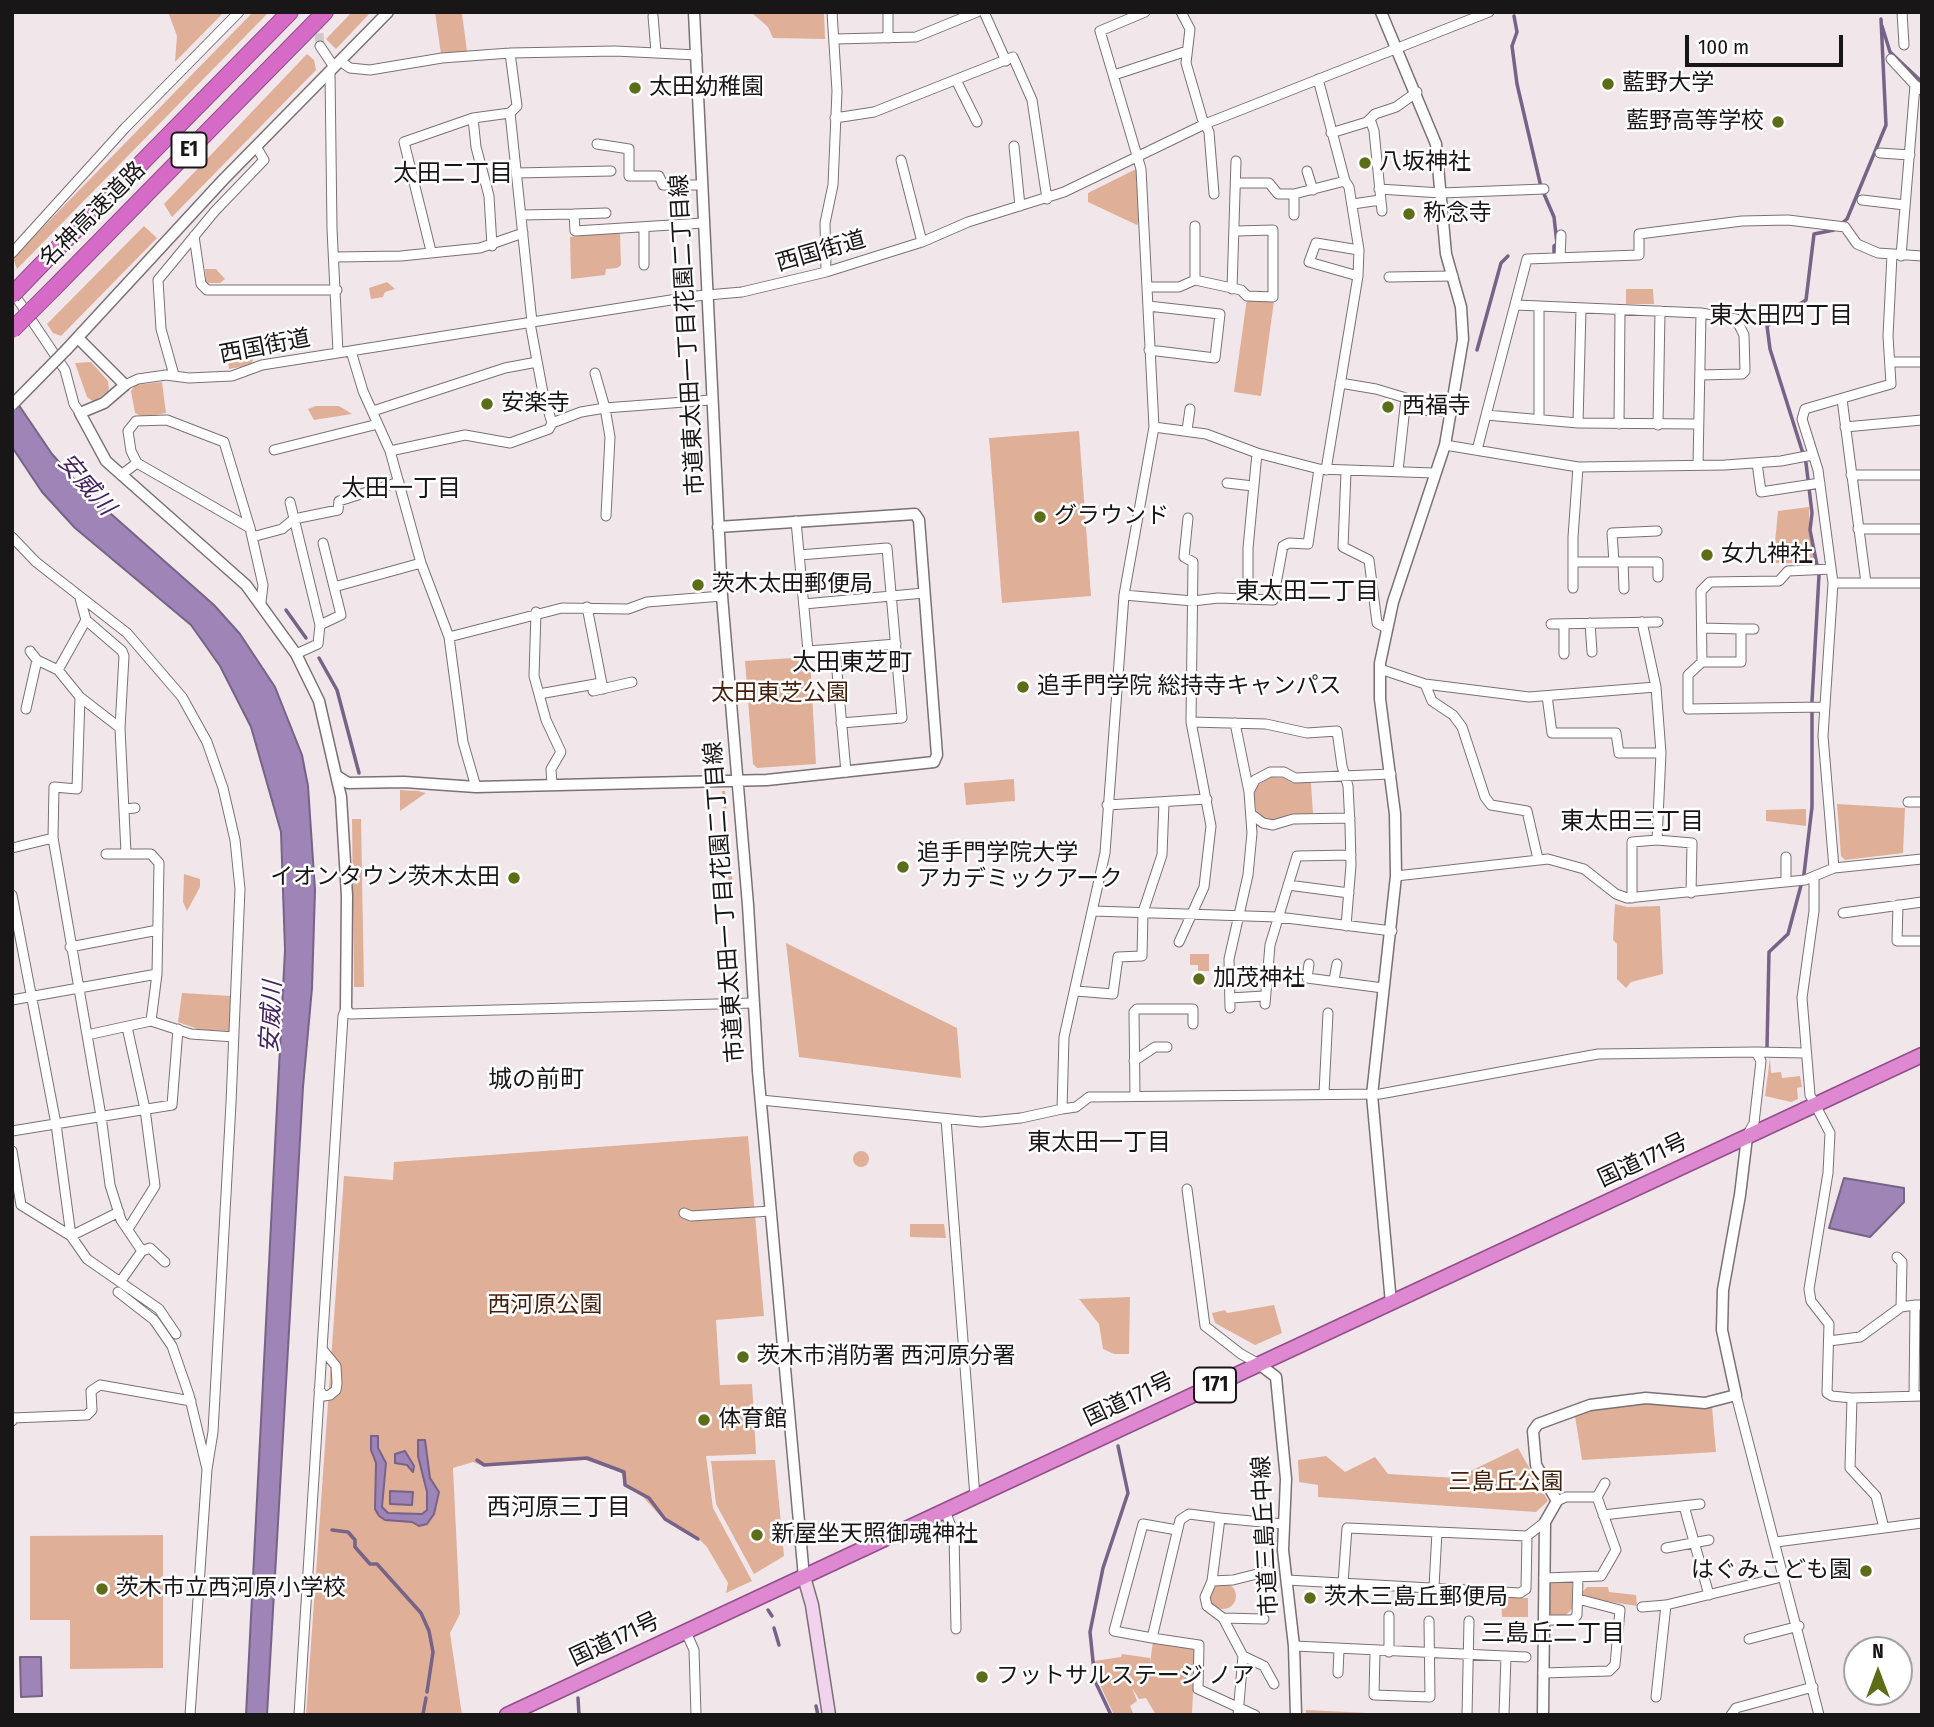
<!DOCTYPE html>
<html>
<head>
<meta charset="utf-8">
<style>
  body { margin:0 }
  #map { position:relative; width:1934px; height:1727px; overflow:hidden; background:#f1e7ea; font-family:"Fira Sans Condensed",sans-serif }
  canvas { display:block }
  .frame { position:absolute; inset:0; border:14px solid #191617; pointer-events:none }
  .north { position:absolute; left:1843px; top:1636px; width:70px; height:70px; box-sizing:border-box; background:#fff; border:2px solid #a3a2a2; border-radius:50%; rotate:0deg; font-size:19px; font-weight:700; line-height:28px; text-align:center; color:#191617 }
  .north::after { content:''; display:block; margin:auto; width:24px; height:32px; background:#5c6c17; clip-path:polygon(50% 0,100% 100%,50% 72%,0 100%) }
  .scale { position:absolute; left:1685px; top:35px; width:158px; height:32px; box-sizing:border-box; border:4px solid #191617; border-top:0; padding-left:9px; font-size:21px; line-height:24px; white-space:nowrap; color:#191617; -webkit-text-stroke:5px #fff; paint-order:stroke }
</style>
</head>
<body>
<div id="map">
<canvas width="1934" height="1727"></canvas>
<div class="frame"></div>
<div class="north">N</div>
<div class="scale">100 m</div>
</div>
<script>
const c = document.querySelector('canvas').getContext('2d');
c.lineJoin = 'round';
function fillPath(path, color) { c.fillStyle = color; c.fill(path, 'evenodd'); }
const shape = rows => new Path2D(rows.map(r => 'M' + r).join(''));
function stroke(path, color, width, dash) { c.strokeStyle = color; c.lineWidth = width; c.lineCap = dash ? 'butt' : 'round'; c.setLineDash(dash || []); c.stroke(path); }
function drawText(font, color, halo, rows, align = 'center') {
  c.font = font + ' "Fira Sans Condensed","Noto Sans JP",sans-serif'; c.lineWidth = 5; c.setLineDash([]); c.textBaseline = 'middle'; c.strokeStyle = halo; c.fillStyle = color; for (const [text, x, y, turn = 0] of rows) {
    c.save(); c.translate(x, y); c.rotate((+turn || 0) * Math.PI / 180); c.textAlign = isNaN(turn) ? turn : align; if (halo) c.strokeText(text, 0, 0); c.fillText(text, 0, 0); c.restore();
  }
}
fillPath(shape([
  [168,12,224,12,175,62,177,36],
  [253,12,269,12,17,269,13,258],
  [352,12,371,12,336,49,326,39],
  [435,12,475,12,462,14,467,51,441,54],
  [751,12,824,12,825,39,773,38,768,27],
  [307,54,314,60,316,70,172,217,164,204],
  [1136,169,1140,220,1137,225,1088,202,1088,193],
  [144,226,157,238,61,336,53,333,47,324],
  [620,232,621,265,617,268,606,269,605,275,571,279,570,237],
  [205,269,216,269,225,279,220,283,206,283],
  [387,282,395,289,385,292,383,297,371,299,369,288],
  [1626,289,1653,289,1654,304,1626,304],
  [1247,298,1274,301,1261,396,1234,392],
  [248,355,254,357,251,365,229,369,228,360],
  [91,362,108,381,109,390,94,402,87,397,75,363],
  [162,382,166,413,143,417,135,413,131,391,135,385],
  [316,406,339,406,352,414,314,420,308,409],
  [1079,431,1091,596,1002,603,989,438],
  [1809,507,1809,531,1816,563,1773,563,1778,511],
  [810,657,816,764,757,768,753,764,745,661],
  [1270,777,1284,778,1292,783,1311,783,1313,814,1272,821,1262,817,1256,810,1254,794,1257,786],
  [1014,779,1015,801,966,805,964,783],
  [400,790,418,791,426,793,400,811],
  [722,791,725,791,734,899,730,900],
  [1837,804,1905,808,1903,853,1845,860,1841,856],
  [1806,809,1806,826,1766,821,1766,810],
  [352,819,361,819,364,987,354,987],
  [184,874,200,879,200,887,187,911,183,902],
  [1615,904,1627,907,1660,906,1663,974,1631,982,1626,988,1617,979,1617,944,1613,940],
  [786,943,957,1028,961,1078,799,1057],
  [1190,954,1209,954,1209,971,1198,971,1198,965,1190,965],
  [182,993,231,996,230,1031,200,1030,178,1022],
  [1770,1058,1771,1073,1781,1072,1782,1078,1800,1076,1802,1087,1797,1088,1798,1099,1791,1102,1765,1096],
  [748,1136,764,1316,716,1320,720,1385,752,1384,756,1454,706,1456,713,1508,752,1581,726,1593,728,1583,707,1547,698,1538,664,1520,643,1497,625,1486,621,1472,585,1460,483,1466,473,1462,453,1468,460,1614,450,1633,462,1715,306,1715,344,1176,393,1180,394,1162],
  '853 1159a8 8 0 1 1 16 0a8 8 0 1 1-16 0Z',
  [910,1224,944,1224,946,1238,910,1237],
  [1130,1297,1129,1354,1114,1354,1103,1349,1099,1324,1079,1299],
  [1274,1305,1282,1333,1255,1345,1215,1323,1212,1313,1225,1310,1227,1313],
  [1646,1401,1712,1407,1716,1452,1582,1460,1575,1416,1596,1407],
  [1518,1448,1548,1501,1536,1512,1318,1497,1318,1485,1299,1482,1298,1460,1326,1456,1345,1472,1375,1457,1388,1474,1456,1478],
  [775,1460,784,1556,754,1574,716,1504,711,1461],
  [163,1535,163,1668,70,1669,70,1620,30,1620,30,1536],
  '1210 1596a13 13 0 1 1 26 0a13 13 0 1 1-26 0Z',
  [1548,1583,1572,1583,1572,1609,1566,1615,1548,1615],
  [1587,1587,1608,1587,1609,1592,1636,1595,1637,1606,1586,1598,1582,1592],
  [1501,1598,1528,1598,1528,1617,1502,1617],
  [1153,1641,1195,1648,1192,1715,1156,1715,1146,1698,1139,1699,1132,1688,1137,1701,1130,1706,1134,1715,1114,1715,1096,1676,1094,1661,1121,1657,1122,1654,1150,1658,1150,1664],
  [1306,1710,1410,1715,1306,1715]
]), '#e0af98');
const water = shape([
  [12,395,52,454,84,490,214,605,240,634,275,687,302,755,308,786,315,890,312,988,303,1087,267,1715,246,1715,285,950,281,832,251,727,220,666,191,625,75,528,42,492,12,447,12,395],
  [1844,1178,1904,1188,1904,1202,1870,1237,1829,1228,1844,1178],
  [371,1436,378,1436,378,1448,386,1463,382,1507,388,1513,422,1514,427,1510,427,1492,418,1456,418,1440,425,1440,430,1478,439,1492,434,1514,427,1524,419,1526,412,1522,385,1520,379,1516,375,1509,376,1463,371,1450,371,1436],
  [405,1451,414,1466,413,1472,407,1465,395,1463,395,1454,405,1451],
  [390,1491,413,1492,412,1505,390,1504,390,1491],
  [20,1657,41,1657,42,1696,21,1697,20,1657]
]);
fillPath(water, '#9e84b7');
stroke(water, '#766387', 2);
stroke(shape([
  [1514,16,1517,32,1512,46,1517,84,1541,187,1554,217,1557,244,1554,246,1554,255],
  [1882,26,1890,52,1922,82],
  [1477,350,1501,263,1508,256],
  [286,610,306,638],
  [319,658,337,690,359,773],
  [1767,1048,1769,952,1788,934,1804,874,1812,807,1812,701,1819,575,1810,530,1812,513,1806,463,1770,349,1767,326,1806,300,1814,234,1834,230,1847,219,1886,125,1881,19],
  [477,1460,484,1465,587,1458,624,1472,625,1485,649,1498,665,1519,698,1539],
  [332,1530,348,1532,355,1540,355,1547,370,1564,377,1564,421,1613,429,1631,433,1652,427,1692],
  [768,1610,772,1616],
  [774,1628,779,1645],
  [578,1698,579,1715],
  [816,1706,818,1715],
  [423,1714,426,1698],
  [1111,1715,1095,1681,1090,1632,1103,1568,1128,1493,1118,1446]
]), '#766387', 3.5);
stroke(shape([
  [318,20,320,46]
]), '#d1c8ca', 9, [9, 4.5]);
const minor = shape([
  [888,12,888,38],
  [984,12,1006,61],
  [1181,12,1190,29,1186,63,1202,118,1209,132,1214,194],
  [1902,12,1904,45],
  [653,16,656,52],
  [835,39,916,37,977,12],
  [320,46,334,67],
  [510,53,517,106,510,113,532,322],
  [1891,59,1915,85],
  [340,61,350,68,370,70,442,58,510,53,615,51,697,55],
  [330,72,332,229,338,352],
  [1114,75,1187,51],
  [1318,79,1345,181,1349,187,1359,250,1358,276,1326,470],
  [956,80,977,122],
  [473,118,476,147,489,196,492,246],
  [835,118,874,112,1013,57,1032,100,1047,199],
  [1370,119,1374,131,1382,211],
  [1331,133,1367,122,1375,114,1396,107,1417,92],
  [597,144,629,149,629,176,659,176,663,185,702,185],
  [1014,146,1020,206],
  [1880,153,1910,155],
  [901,160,922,242],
  [1307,171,1313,190],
  [516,173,611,171],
  [1236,183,1269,183,1278,194,1294,194,1345,181],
  [1379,189,1441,193,1544,189],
  [1294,194,1294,215],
  [1862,200,1905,205],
  [1353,204,1380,200],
  [574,214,606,213],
  [521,215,574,214,575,231,703,223],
  [1195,226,1195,280],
  [644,227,644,265],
  [194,236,201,284,207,290,337,290],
  [431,251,404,142,473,118,510,113],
  [12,253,125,128,239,12],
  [1901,256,1915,85,1922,90],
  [335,257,401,256,480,248,523,233],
  [1560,258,1561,235],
  [826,272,825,223,833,185,837,91,832,12],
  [1358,276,1309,262,1316,243,1359,250],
  [1389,277,1453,276],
  [1147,287,1179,287,1195,280,1241,290,1247,296,1273,297,1273,230,1236,231],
  [1232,289,1236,161],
  [12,291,65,370,74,404,80,413],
  [1516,305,1701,313,1736,319,1744,335,1745,371,1742,374,1700,375],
  [1148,306,1220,314,1215,358,1149,350],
  [530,323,543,393,552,423,581,412,605,408,711,400],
  [351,351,363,391,390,451,421,563,449,637,562,608,628,609,647,602,722,596],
  [1892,362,1922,362],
  [595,373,605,408,610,437,606,516],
  [174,375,161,329,158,280,215,211,264,160,257,148],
  [1340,383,1376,389,1406,398,1398,471],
  [125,385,138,379,166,375,189,378,232,376,262,365,696,296,742,292,826,272,922,242,968,222,1064,192,1205,124,1489,12],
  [1842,399,1866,583],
  [1405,410,1453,411],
  [373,411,505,368,537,362],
  [1486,415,1527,259,1639,255,1639,234,1742,221,1788,220,1845,227,1857,244,1878,253,1922,256],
  [1539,418,1539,307],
  [1578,423,1581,309],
  [1619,424,1620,310],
  [1658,425,1660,311],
  [1154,427,1206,434,1257,453,1319,469,1434,473],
  [1845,427,1922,420],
  [1187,430,1190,409],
  [1445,445,1578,467,1725,465,1781,461,1812,455],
  [274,450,378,424],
  [1477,450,1486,415,1578,423,1697,424],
  [390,451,465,435,510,443,549,429,552,423],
  [137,463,250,528],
  [1757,463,1761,492,1820,483],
  [1698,465,1701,313],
  [1346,472,1343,547,1369,560,1377,623,1386,628],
  [121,475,137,463,131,451,128,431,136,421,167,420,224,442,250,528,263,585,261,602],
  [1851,475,1922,475],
  [1227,483,1253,486],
  [290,502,320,625],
  [1188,518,1184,557,1193,562,1191,722],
  [796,521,808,651,835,649,846,772],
  [1858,529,1922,529],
  [12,537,36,562,127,633,182,697,207,742,223,788,235,840,240,889,231,1103,213,1432,207,1469],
  [252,537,282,529,294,519,338,510,339,501,399,482],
  [799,555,887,548,902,718,841,723],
  [1573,562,1658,562,1658,577],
  [1614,562,1612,533,1657,531],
  [1623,562,1624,589],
  [1833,583,1922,583],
  [334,587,421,563],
  [1573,588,1573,537,1578,467],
  [1124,595,1193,601,1218,598,1273,600,1283,546,1289,543,1308,544,1319,469],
  [80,598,86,620,58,670,80,697,120,728,126,853],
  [1248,599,1248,548,1257,453],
  [804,604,924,593],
  [587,607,603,689],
  [536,612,534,676,546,720,561,752,551,769,552,785],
  [86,620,122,651,124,656,120,728],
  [1642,622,1656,687],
  [1590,623,1592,652],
  [1551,624,1658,622],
  [1564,624,1564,654],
  [1702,628,1741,629,1741,662,1702,662,1701,591,1710,582,1779,581,1788,571,1831,569],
  [1741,629,1754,629],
  [449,637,463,742,476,787],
  [835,649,896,644],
  [30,651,37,660,58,670],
  [296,654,318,644,320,625,341,615,323,543],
  [1702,662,1688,675,1688,709,1824,707],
  [1380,669,1425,684,1529,697,1656,687,1661,753,1657,840,1692,843,1691,893],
  [1425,684,1432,701,1453,715,1462,727,1485,797,1491,805,1527,811,1538,859],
  [593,691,632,682],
  [539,694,601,683],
  [1547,696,1552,733,1616,733,1619,753,1661,753],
  [26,709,37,660],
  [1249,792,1255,780,1270,772,1284,772,1295,778,1391,774],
  [1908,802,1922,802],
  [1107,805,1207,799],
  [124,809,135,808],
  [1251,814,1263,823,1273,825,1293,819,1350,818],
  [53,838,54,787,77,789,80,697],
  [12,848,53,838,101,1116,110,1185,121,1220,142,1251,120,1282],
  [1786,857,1786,882],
  [1834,868,1922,859],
  [1396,876,1548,859,1584,869,1616,894,1627,898,1805,880,1834,868,1823,736,1833,583,1818,470,1802,419,1805,409,1891,384,1888,336,1892,255],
  [1814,877,1814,911,1802,998,1810,1095,1830,1133,1828,1173,1809,1289,1811,1301,1829,1324,1827,1393,1832,1396,1852,1398],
  [1288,885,1349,893],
  [12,895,56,1124,71,1236,119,1212],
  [1632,898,1632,842,1657,840],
  [1898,905,1897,941,1922,941],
  [1093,911,1278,917,1392,931],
  [1843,913,1922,902],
  [1179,942,1204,887,1211,826,1191,722,1266,724,1307,733,1337,731,1342,766,1348,786,1350,825,1351,865,1346,926],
  [70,947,158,930],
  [1309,964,1307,978,1383,988],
  [1334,980,1337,964],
  [1076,991,1113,994,1118,957,1142,956,1143,912,1162,855,1164,803],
  [1230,998,1264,996],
  [12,1000,157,974],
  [1265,1004,1270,945,1297,856,1351,855],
  [1230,1008,1229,959,1248,875,1252,833,1249,792,1235,723],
  [151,1021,191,1034,234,1037],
  [127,1027,145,1109,155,1186,128,1229],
  [87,1035,151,1021,157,974,159,863,151,854,106,854],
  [1756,1052,1805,1053],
  [1134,1061,1155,1047,1167,1047],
  [1324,1093,1328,1013],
  [1135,1096,1134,1012,1137,1009,1193,1009,1193,1024],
  [761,1100,981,1122,1021,1118,1062,1109,1064,1037,1105,853,1124,595,1154,427,1141,169,1100,31,1145,12],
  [1062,1109,1076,1107,1089,1097,1380,1094,1598,1054,1756,1052,1761,1061,1754,1123,1747,1136],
  [946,1119,975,1497],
  [12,1131,172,1105,178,1029],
  [12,1151,21,1205,71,1236,87,1259,159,1309,176,1334],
  [1187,1189,1205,1326,1241,1354,1259,1364],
  [684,1213,691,1216,771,1211],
  [142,1251,150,1248,165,1262],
  [1897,1257,1902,1262,1901,1307],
  [118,1292,154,1320,172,1346,189,1395,207,1469,190,1715],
  [1829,1341,1860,1337,1901,1307,1915,1305],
  [319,1390,324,1396,330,1395,336,1390,337,1383,336,1366,322,1349],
  [1736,1395,1819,1715],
  [1914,1396,1915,1305,1922,1305],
  [1922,1396,1852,1398,1850,1468,1876,1496,1884,1528,1922,1523],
  [12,1421,13,1418,87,1415,92,1410,91,1391,100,1385,191,1401],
  [1597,1497,1605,1483],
  [1684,1506,1709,1595],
  [945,1511,954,1534,956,1629],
  [1603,1515,1700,1504],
  [1220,1518,1189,1514,1180,1520,1152,1638,1199,1645,1198,1689,1255,1715],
  [1776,1542,1884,1528],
  [1666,1548,1709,1540],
  [1544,1578,1601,1576,1616,1550,1597,1497,1566,1497,1557,1501],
  [1287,1580,1520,1593,1526,1589,1527,1536],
  [1212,1581,1233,1580,1269,1571],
  [1343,1583,1347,1528,1527,1536,1545,1522],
  [1434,1587,1437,1532],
  [1642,1607,1666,1605,1786,1576],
  [1223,1618,1264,1619],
  [1544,1620,1573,1620,1577,1615,1578,1578],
  [686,1632,694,1650,696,1715],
  [1152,1638,1114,1631,1143,1524,1177,1530],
  [1749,1639,1799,1626],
  [1294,1646,1526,1657],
  [1375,1652,1374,1695,1430,1697,1429,1621],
  [1389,1652,1389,1616],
  [1243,1656,1264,1666,1274,1684],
  [1338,1673,1339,1650],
  [1543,1673,1609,1671,1615,1665,1620,1610,1578,1599],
  [1656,1697,1666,1605],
  [299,1715,343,1016,346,1008,350,1014,753,1003],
  [1238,1715,1243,1656,1223,1618,1207,1606,1205,1597,1212,1581,1220,1518,1283,1524],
  [1467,1715,1469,1621],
  [1504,1715,1506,1656],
  [1731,1715,1736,1708,1813,1687]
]);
const tertiary = shape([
  [694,12,722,596,748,905,758,1071,804,1577],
  [1381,12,1436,144,1446,254,1461,307,1463,339,1445,445,1393,602,1380,663,1380,699,1395,814,1396,876,1372,1095,1391,1303],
  [78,338,125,385,104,403,80,413,106,461,246,585,296,654,319,701,341,797,347,896,346,1008],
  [67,349,223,180,388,12],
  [337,776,348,783,404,782,476,787,767,780,934,762,937,755,919,520,915,514,718,527],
  [1259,1364,1276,1377,1286,1479,1283,1550,1294,1646,1296,1715],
  [1543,1715,1545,1522,1557,1501,1536,1465,1533,1431,1538,1424,1590,1405,1646,1398,1705,1403,1736,1395,1722,1330,1723,1290,1740,1195,1747,1137]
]);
const secondary = shape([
  [804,1577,812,1605,829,1715]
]);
const trunk = shape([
  [507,1715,1922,1055]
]);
const motorway = shape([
  [41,265,290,12],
  [54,288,325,12]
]);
stroke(minor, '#7a7174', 11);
stroke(tertiary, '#7a7174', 13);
stroke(secondary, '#7a7174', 15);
stroke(trunk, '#934d89', 17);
stroke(motorway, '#934d89', 18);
stroke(minor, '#fff', 9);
stroke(tertiary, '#fff', 10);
stroke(secondary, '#f2d3ee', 12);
stroke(trunk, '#de88d2', 14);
stroke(motorway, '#d56bc7', 16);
const tertiaryBridge = shape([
  [12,405,67,349]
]);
const motorwayBridge = shape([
  [12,295,41,265],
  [12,330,54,288]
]);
stroke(tertiaryBridge, '#7a7174', 13, []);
stroke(motorwayBridge, '#934d89', 18, []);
stroke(tertiaryBridge, '#fff', 10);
stroke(motorwayBridge, '#d56bc7', 16);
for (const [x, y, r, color] of [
  [1608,84,7,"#5c6c17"],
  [635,88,7,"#5c6c17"],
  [1778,122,7,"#5c6c17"],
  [1365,163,7,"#5c6c17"],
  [1409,214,7,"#5c6c17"],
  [487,404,7,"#5c6c17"],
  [1388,407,7,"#5c6c17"],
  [1040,517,7,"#5c6c17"],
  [1707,555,7,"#5c6c17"],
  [698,585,7,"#5c6c17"],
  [1023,687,7,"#5c6c17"],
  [903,867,7,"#5c6c17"],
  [514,878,7,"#5c6c17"],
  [1199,979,7,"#5c6c17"],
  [743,1357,7,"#5c6c17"],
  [704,1420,7,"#5c6c17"],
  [757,1535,7,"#5c6c17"],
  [1866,1571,7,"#5c6c17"],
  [102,1589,7,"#5c6c17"],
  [1310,1598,7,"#5c6c17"],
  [982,1677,7,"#5c6c17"]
]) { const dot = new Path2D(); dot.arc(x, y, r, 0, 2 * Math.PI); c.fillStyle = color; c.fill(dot); stroke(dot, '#fff', 2.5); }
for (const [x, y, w] of [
  [189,150,35],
  [1215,1385,42]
]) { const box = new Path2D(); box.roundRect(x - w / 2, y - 17.5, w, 35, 5); c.fillStyle = '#fff'; c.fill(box); stroke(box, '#191617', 2); }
drawText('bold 21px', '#191617', null, [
  ["E1",189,150],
  ["171",1215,1385]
]);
drawText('23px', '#191617', '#fff', [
  ["藍野大学",1622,84],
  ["太田幼稚園",649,88],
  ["藍野高等学校",1764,122,"right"],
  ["八坂神社",1379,163],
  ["称念寺",1423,214],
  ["安楽寺",501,404],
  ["西福寺",1402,407],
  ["グラウンド",1054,517],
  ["女九神社",1721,555],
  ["茨木太田郵便局",712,585],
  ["追手門学院 総持寺キャンパス",1037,687],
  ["追手門学院大学",917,854],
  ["アカデミックアーク",917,880],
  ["イオンタウン茨木太田",500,878,"right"],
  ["加茂神社",1213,979],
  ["茨木市消防署 西河原分署",757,1357],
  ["体育館",718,1420],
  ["新屋坐天照御魂神社",771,1535],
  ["はぐみこども園",1852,1571,"right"],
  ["茨木市立西河原小学校",116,1589],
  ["茨木三島丘郵便局",1324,1598],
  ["フットサルステージ ノア",996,1677]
], 'left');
drawText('23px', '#191617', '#fff', [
  ["名神高速道路",93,215,-45],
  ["西国街道",821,252,-16],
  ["市道東太田一丁目花園二丁目線",688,335,-93],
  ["西国街道",265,347,-11],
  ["市道東太田一丁目花園二丁目線",725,902,-94],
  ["国道171号",1643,1161,-25],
  ["国道171号",1129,1400,-25],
  ["市道三島丘中線",1266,1536,-93],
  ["国道171号",615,1640,-25]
]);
drawText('23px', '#441f0a', '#fff', [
  ["太田東芝公園",780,694],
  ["西河原公園",545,1306],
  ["三島丘公園",1506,1483]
]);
drawText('24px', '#191617', '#fff', [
  ["太田二丁目",453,174],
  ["東太田四丁目",1781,316],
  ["太田一丁目",401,489],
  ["東太田二丁目",1307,592],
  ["太田東芝町",852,663],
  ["東太田三丁目",1632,822],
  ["城の前町",536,1080],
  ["東太田一丁目",1099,1143],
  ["西河原三丁目",559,1508],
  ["三島丘二丁目",1553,1634]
]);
drawText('italic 24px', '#462261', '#fff', [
  ["安威川",86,485,49],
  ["安威川",272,1017,-87]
]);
</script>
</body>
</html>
